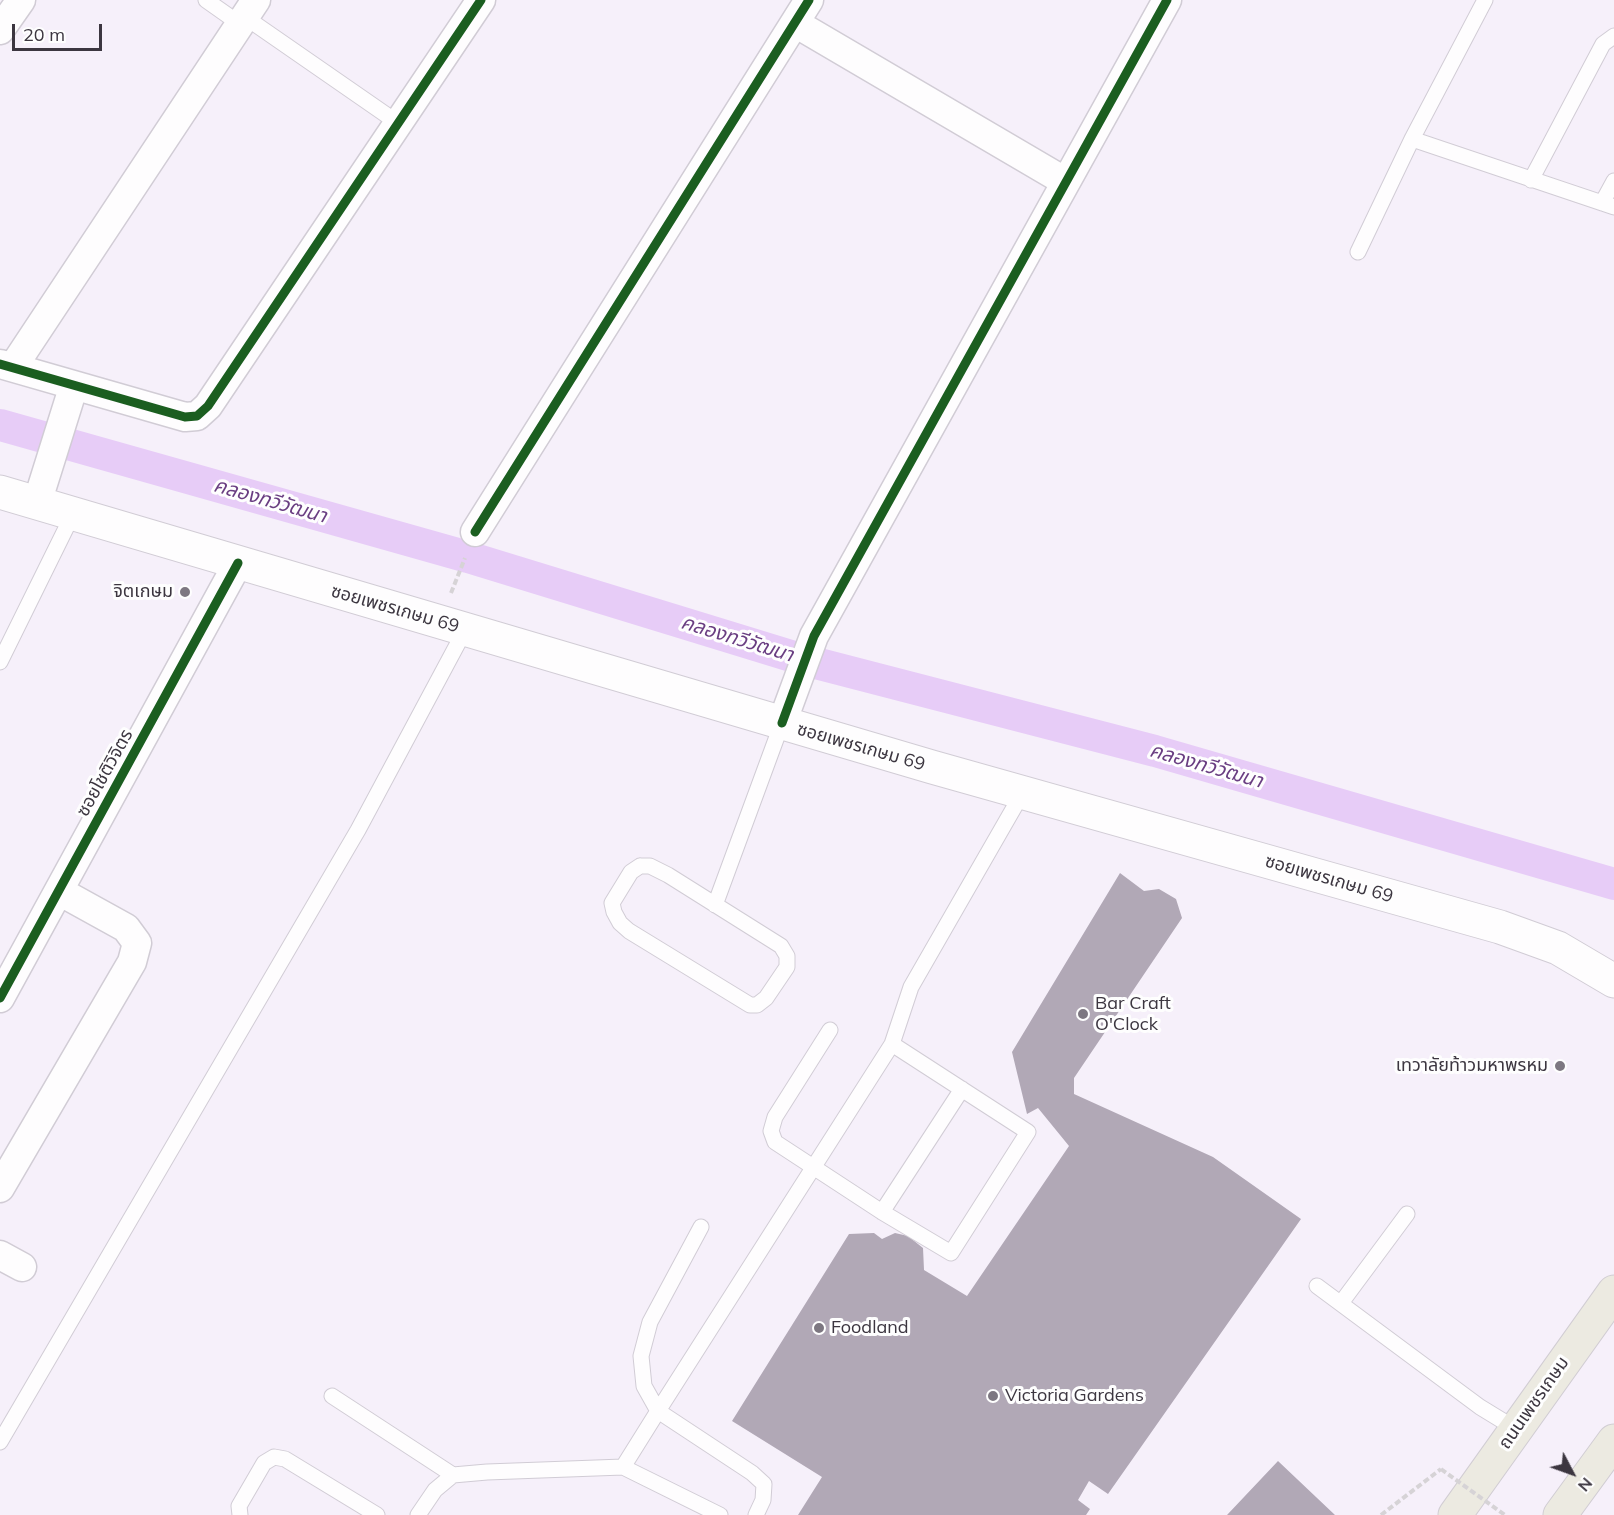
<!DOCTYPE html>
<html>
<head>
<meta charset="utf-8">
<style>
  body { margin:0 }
  #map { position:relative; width:1614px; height:1515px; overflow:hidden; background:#f6f0fa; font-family:Mulish,sans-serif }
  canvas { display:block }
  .north { position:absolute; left:1542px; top:1443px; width:60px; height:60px; -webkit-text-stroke:4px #fefefe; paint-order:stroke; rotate:131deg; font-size:16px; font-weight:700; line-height:24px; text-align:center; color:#3c3640 }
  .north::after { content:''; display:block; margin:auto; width:21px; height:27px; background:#3c3640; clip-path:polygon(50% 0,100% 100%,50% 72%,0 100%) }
  .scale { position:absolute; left:12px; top:24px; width:90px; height:27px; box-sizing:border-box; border:3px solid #3c3640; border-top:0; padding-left:8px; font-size:18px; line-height:21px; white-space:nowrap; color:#3c3640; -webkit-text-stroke:4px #fefefe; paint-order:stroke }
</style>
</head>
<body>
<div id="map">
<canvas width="1614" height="1515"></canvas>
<div class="north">N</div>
<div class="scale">20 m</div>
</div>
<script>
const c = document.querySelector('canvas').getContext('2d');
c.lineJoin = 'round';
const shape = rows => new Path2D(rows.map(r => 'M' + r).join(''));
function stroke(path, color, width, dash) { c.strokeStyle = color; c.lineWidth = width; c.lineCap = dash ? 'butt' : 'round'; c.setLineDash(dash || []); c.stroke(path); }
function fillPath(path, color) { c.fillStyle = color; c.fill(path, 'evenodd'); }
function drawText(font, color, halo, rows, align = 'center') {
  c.font = font + ' Mulish,"Noto Sans Thai",sans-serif'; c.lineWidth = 6; c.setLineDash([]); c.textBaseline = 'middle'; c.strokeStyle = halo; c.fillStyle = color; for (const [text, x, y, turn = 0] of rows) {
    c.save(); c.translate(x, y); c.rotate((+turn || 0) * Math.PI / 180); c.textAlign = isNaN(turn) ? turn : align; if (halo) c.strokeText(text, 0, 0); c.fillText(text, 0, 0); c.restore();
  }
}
stroke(shape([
  [0,425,468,557,804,660,1155,751,1614,884]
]), '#e7ccf7', 32);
fillPath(shape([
  [1120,873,1144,891,1159,889,1176,899,1182,918,1074,1078,1074,1094,1213,1157,1301,1219,1108,1494,1089,1481,1078,1500,1090,1509,1086,1515,798,1515,822,1477,732,1421,849,1234,874,1233,882,1239,895,1233,908,1236,923,1248,924,1270,967,1296,1069,1146,1038,1108,1027,1114,1012,1052],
  [1278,1461,1335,1515,1227,1515]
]), '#b1a8b6');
const lane = shape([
  [206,0,240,24],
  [245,17,398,123],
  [1412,139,1614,207],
  [1531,180,1603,44,1614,36],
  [1602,203,1614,181],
  [1358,252,1412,139,1485,0],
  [0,662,73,514],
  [640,866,650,866,668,875,781,946,787,956,787,967,766,998,757,1005,750,1005,629,931,620,923,614,912,612,903,631,872,640,866],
  [715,905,782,723],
  [830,1030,775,1117,771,1131,775,1142,882,1212,951,1253,1028,1132,892,1044],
  [882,1212,962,1089],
  [701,1227,650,1322,641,1356,644,1386,658,1411,623,1467,720,1515],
  [1317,1286,1480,1407,1516,1429],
  [1341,1303,1407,1214],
  [332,1396,453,1475],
  [0,1442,358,830,465,630],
  [240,1515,239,1506,264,1463,274,1457,285,1459,377,1515],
  [418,1515,435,1490,453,1475,487,1472,623,1467],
  [756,1515,763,1500,764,1484,752,1473,658,1411,892,1044,911,987,1023,792]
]);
const street = shape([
  [795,23,1066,182],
  [0,30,21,0],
  [0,364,185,417,197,416,208,406,481,0],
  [13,367,256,0],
  [37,503,74,385],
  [475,532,809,0],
  [782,723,814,636,1167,0],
  [0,998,238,563],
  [0,1188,132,962,137,943,126,928,59,891],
  [0,1255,22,1267]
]);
const secondary = shape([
  [0,492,932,767,1500,927,1558,948,1614,981]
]);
const primary = shape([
  [1455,1515,1614,1292],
  [1560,1515,1614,1441]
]);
stroke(lane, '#d1ccd5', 17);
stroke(street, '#d1ccd5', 31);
stroke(secondary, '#d1ccd5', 35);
stroke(primary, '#d1cdd3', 35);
stroke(shape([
  [451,593,465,558],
  [1381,1515,1441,1469]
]), '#d6d3d6', 4, [6, 3]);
stroke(lane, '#fefdfe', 15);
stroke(street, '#fefdfe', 28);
stroke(secondary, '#fefdfe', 33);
stroke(primary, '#eceae1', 33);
stroke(shape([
  [1441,1469,1505,1515]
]), '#d6d3d6', 4, [6, 3]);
stroke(shape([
  [0,364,185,417,197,416,208,406,481,0],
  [475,532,809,0],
  [782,723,814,636,1167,0],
  [0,998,238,563]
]), '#1b5e20', 9);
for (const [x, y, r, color] of [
  [185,592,6,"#7d7781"],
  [1083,1014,6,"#7d7781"],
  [1560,1066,6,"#7d7781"],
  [819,1328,6,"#7d7781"],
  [993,1396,6,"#7d7781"]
]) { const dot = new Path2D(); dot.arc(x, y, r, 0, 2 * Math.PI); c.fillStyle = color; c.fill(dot); stroke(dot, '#fefefe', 2); }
drawText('18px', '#3c3640', '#fefefe', [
  ["จิตเกษม",173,592,"right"],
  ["Bar Craft",1095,1004],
  ["O'Clock",1095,1025],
  ["เทวาลัยท้าวมหาพรหม",1548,1066,"right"],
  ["Foodland",831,1328],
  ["Victoria Gardens",1005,1396]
], 'left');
drawText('18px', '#3c3640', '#fefefe', [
  ["ซอยเพชรเกษม 69",395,609,16],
  ["ซอยเพชรเกษม 69",861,747,16],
  ["ซอยโชติวิจิตร",105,773,-61],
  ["ซอยเพชรเกษม 69",1329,879,16],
  ["ถนนเพชรเกษม",1534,1403,-55]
]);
drawText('italic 20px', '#6a3e82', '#fefefe', [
  ["คลองทวีวัฒนา",270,501,16],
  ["คลองทวีวัฒนา",737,639,17],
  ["คลองทวีวัฒนา",1206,766,16]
]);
</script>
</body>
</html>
